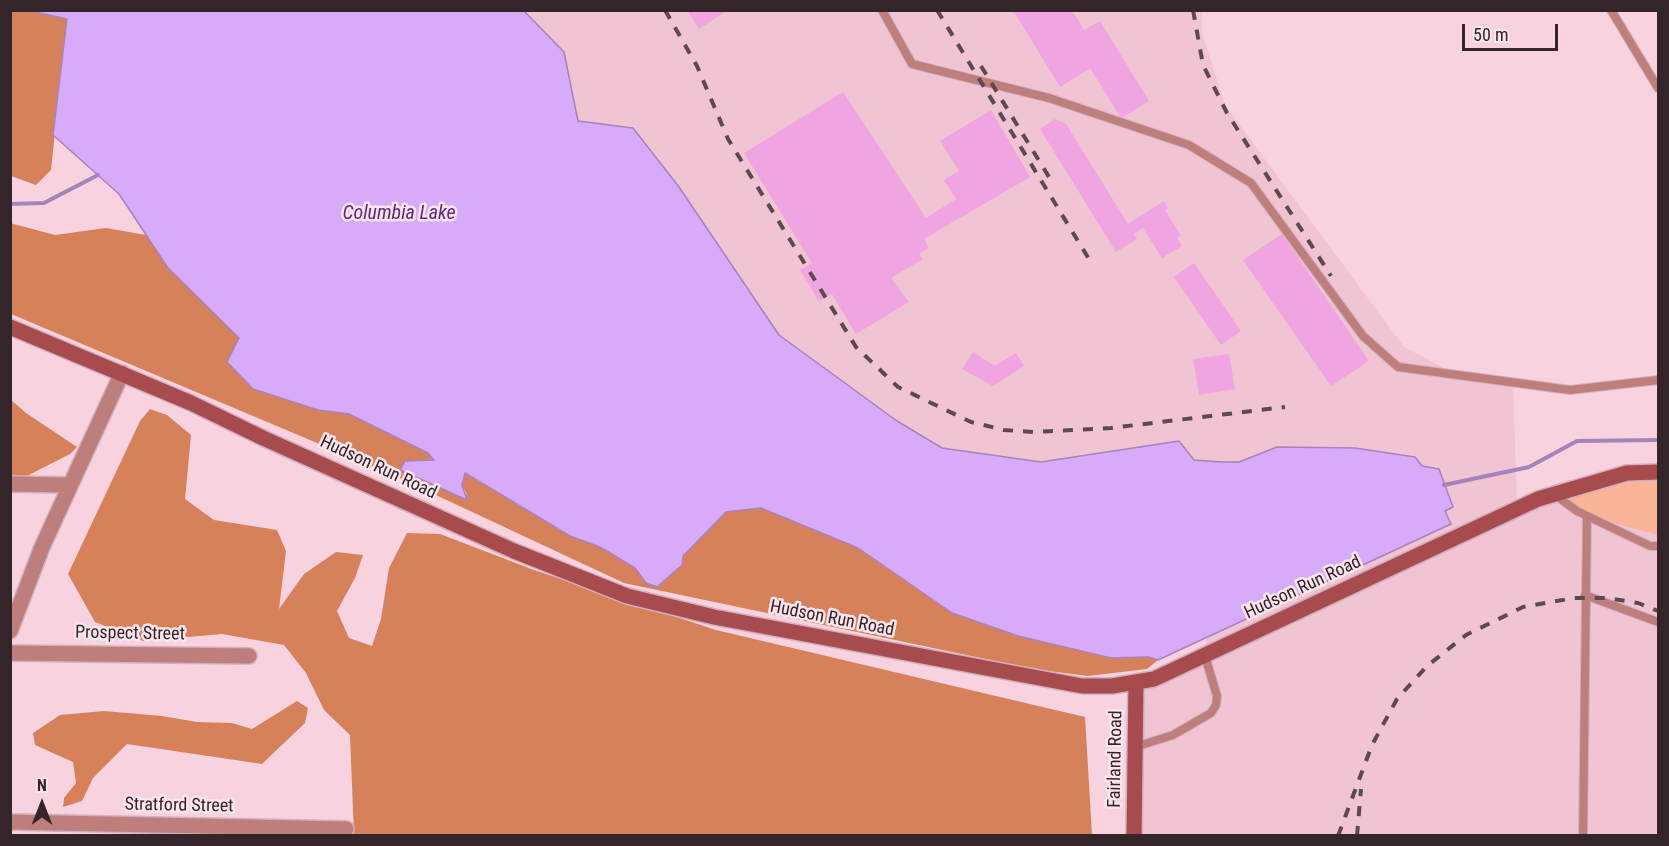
<!DOCTYPE html>
<html>
<head>
<meta charset="utf-8">
<style>
  body { margin:0 }
  #map { position:relative; width:1669px; height:846px; overflow:hidden; background:#f8d3df; font-family:"Roboto Condensed",sans-serif }
  canvas { display:block }
  .frame { position:absolute; inset:0; border:12px solid #332529; pointer-events:none }
  .north { position:absolute; left:12px; top:774px; width:60px; height:60px; -webkit-text-stroke:4px #fce5ec; paint-order:stroke; rotate:0deg; font-size:16px; font-weight:700; line-height:24px; text-align:center; color:#332529 }
  .north::after { content:''; display:block; margin:auto; width:21px; height:27px; background:#332529; clip-path:polygon(50% 0,100% 100%,50% 72%,0 100%) }
  .scale { position:absolute; left:1462px; top:24px; width:96px; height:27px; box-sizing:border-box; border:3px solid #332529; border-top:0; padding-left:8px; font-size:18px; line-height:21px; white-space:nowrap; color:#332529; -webkit-text-stroke:4px #fce5ec; paint-order:stroke }
</style>
</head>
<body>
<div id="map">
<canvas width="1669" height="846"></canvas>
<div class="frame"></div>
<div class="north">N</div>
<div class="scale">50 m</div>
</div>
<script>
const c = document.querySelector('canvas').getContext('2d');
c.lineJoin = 'round';
function fillPath(path, color) { c.fillStyle = color; c.fill(path, 'evenodd'); }
const shape = rows => new Path2D(rows.map(r => 'M' + r).join(''));
function stroke(path, color, width, dash) { c.strokeStyle = color; c.lineWidth = width; c.lineCap = dash ? 'butt' : 'round'; c.setLineDash(dash || []); c.stroke(path); }
function drawText(font, color, halo, rows, align = 'center') {
  c.font = font + ' "Roboto Condensed",sans-serif'; c.lineWidth = 5; c.setLineDash([]); c.textBaseline = 'middle'; c.strokeStyle = halo; c.fillStyle = color; for (const [text, x, y, turn = 0] of rows) {
    c.save(); c.translate(x, y); c.rotate((+turn || 0) * Math.PI / 180); c.textAlign = isNaN(turn) ? turn : align; if (halo) c.strokeText(text, 0, 0); c.fillText(text, 0, 0); c.restore();
  }
}
fillPath(shape([
  [524,11,1202,11,1202,33,1225,105,1404,347,1459,376,1513,380,1517,508,1554,494,1658,534,1658,835,1134,835,1136,683,1205,655,1221,462,1194,460,1179,442,1041,462,942,448,897,421,779,335,679,187,633,128,578,121,564,52]
]), '#f0c4d2');
fillPath(shape([
  [1658,472,1658,535,1587,516,1554,494]
]), '#fab598');
fillPath(shape([
  [10,11,30,11,67,18,51,170,36,185,11,176],
  [10,223,55,235,106,228,146,235,168,268,318,410,349,414,428,453,434,461,405,461,401,470,467,495,462,485,465,473,570,536,600,547,635,568,646,583,658,587,681,565,683,556,726,512,761,508,858,548,952,613,1018,636,1111,658,1148,657,1158,660,1147,669,1088,676,1033,669,624,583,393,475,11,314],
  [10,399,26,413,77,447,70,454,23,478,11,477],
  [150,409,167,415,191,435,185,499,214,520,277,530,286,551,279,609,304,574,336,552,363,555,355,578,337,611,349,638,372,646,381,619,389,568,407,533,440,534,534,570,716,630,1085,717,1092,835,354,835,350,735,324,710,306,673,284,645,222,634,143,641,95,622,68,574,140,421],
  [297,701,308,708,305,723,262,764,127,744,93,778,82,801,63,807,64,798,76,783,73,762,35,745,33,733,60,715,104,711,162,716,197,722,232,723,252,729]
]), '#d7815b');
const water = shape([
  [31,11,524,11,564,52,578,121,633,128,679,187,779,335,897,421,942,448,1041,462,1179,441,1194,460,1221,462,1239,462,1277,447,1355,448,1415,457,1422,466,1439,469,1453,507,1445,511,1451,524,1158,660,1148,657,1111,658,1018,636,952,613,858,548,761,508,726,512,683,556,682,565,657,587,646,583,635,568,600,547,570,536,465,473,462,485,467,500,400,470,405,461,434,460,428,453,349,414,318,410,253,389,227,362,239,338,168,268,119,194,53,135,67,19,31,11]
]);
fillPath(water, '#d8abfa');
stroke(water, '#a683bb', 1.5);
stroke(shape([
  [10,204,44,203,98,175],
  [1444,485,1529,467,1577,441,1658,440]
]), '#a683bb', 4);
fillPath(shape([
  [687,10,728,10,699,29],
  [1013,10,1072,10,1084,30,1100,21,1149,101,1121,118,1090,68,1060,87],
  [843,92,926,218,956,199,944,180,959,171,940,141,991,110,1030,177,924,239,929,248,919,254,923,259,891,278,909,302,856,334,832,294,819,301,800,270,812,263,744,153],
  [1055,119,1066,124,1128,224,1164,201,1168,208,1165,210,1181,236,1177,238,1182,246,1162,258,1143,228,1134,234,1137,239,1116,252,1040,129],
  [1282,234,1369,361,1331,386,1243,260],
  [1194,263,1241,331,1221,345,1174,277],
  [973,352,995,366,1016,353,1024,366,993,386,962,369],
  [1229,354,1235,389,1199,395,1193,359]
]), '#f0a4e2');
const lane = shape([
  [882,10,912,64,1049,98,1189,145,1251,183,1363,336,1398,367,1570,390,1658,380],
  [1611,10,1658,88],
  [1554,494,1577,511,1650,546,1658,546],
  [1585,595,1658,622],
  [1135,747,1173,735,1211,713,1216,705,1217,696,1205,656],
  [1583,836,1587,516]
]);
const street = shape([
  [10,484,70,485],
  [10,631,42,547,122,373],
  [10,653,249,656],
  [10,822,346,829]
]);
const secondary = shape([
  [10,327,191,403,263,438,514,551,627,596,714,617,1082,686,1112,686,1154,679,1538,499,1627,473,1658,472],
  [1134,836,1136,683]
]);
stroke(lane, '#d1b0bb', 10);
stroke(street, '#d1b0bb', 18);
stroke(secondary, '#d1b0bb', 18);
stroke(lane, '#be7e7c', 8);
stroke(street, '#be7e7c', 15);
stroke(secondary, '#a74b4e', 15);
stroke(shape([
  [665,10,697,66,728,139,856,347,898,387,971,422,1004,430,1033,432,1111,428,1285,407],
  [937,10,1089,259],
  [1193,10,1203,65,1227,113,1331,276],
  [981,66,1049,177],
  [1338,836,1372,745,1397,699,1427,666,1466,635,1523,607,1574,598,1607,598,1638,603,1658,611],
  [1357,836,1361,789]
]), '#5d4a50', 4, [10, 10]);
drawText('18px', '#332529', '#fce5ec', [
  ["Hudson Run Road",378,468,25],
  ["Hudson Run Road",1303,588,-25],
  ["Hudson Run Road",832,619,11],
  ["Prospect Street",130,634,1],
  ["Fairland Road",1116,759,-89],
  ["Stratford Street",179,806,1]
]);
drawText('italic 20px', '#5e2680', '#fce5ec', [
  ["Columbia Lake",399,214]
]);
</script>
</body>
</html>
